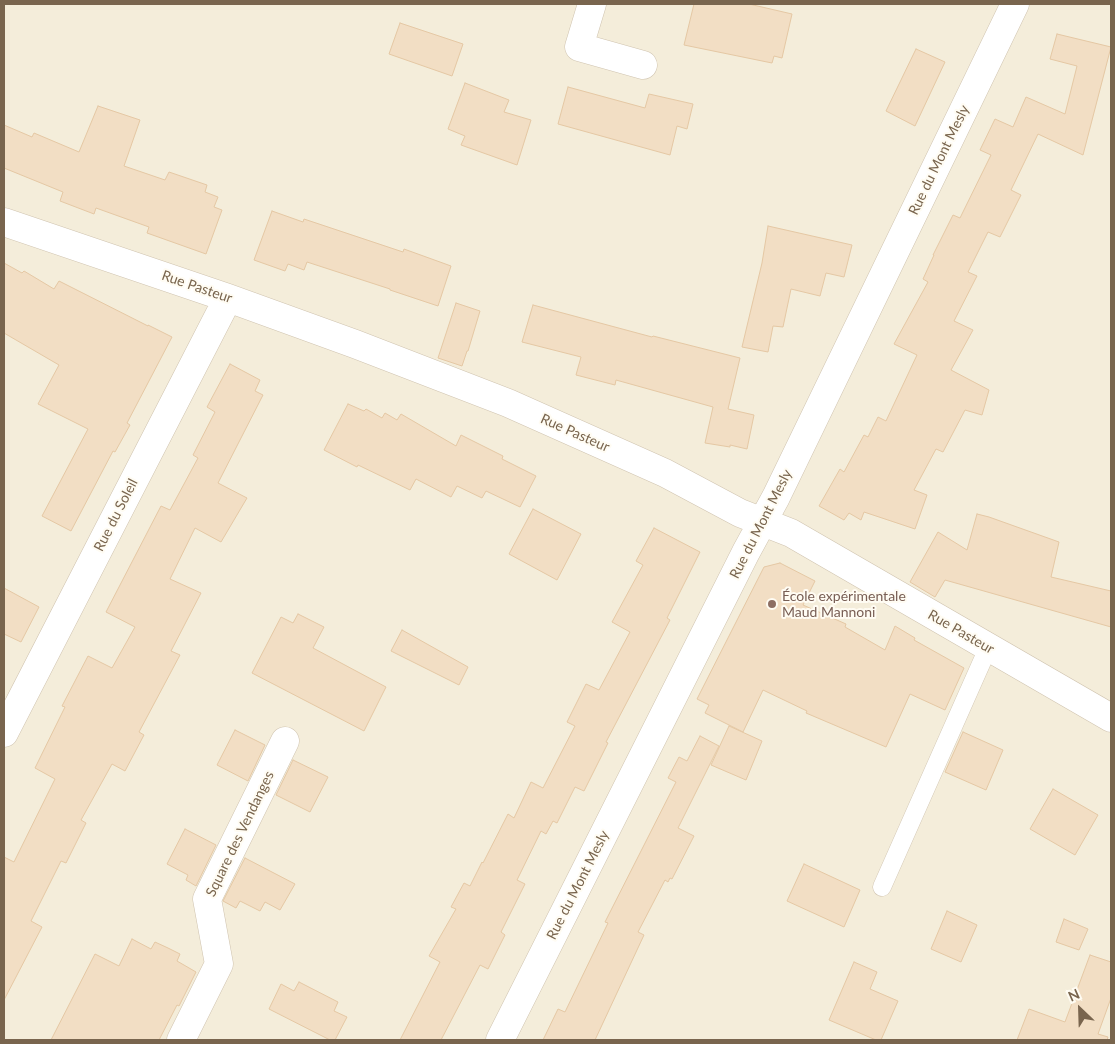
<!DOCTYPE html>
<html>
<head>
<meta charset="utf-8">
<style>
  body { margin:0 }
  #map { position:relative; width:1115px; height:1044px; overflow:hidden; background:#fdf9ec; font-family:Lato,sans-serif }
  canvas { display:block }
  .frame { position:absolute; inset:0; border:5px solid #79654e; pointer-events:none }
  .north { position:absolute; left:1055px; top:984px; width:50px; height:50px; -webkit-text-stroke:4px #fffcf3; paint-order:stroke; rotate:336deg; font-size:14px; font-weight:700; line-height:20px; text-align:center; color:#79654e }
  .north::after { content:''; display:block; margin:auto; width:18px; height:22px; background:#79654e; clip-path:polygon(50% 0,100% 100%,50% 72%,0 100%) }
</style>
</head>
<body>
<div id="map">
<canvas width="1115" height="1044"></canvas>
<div class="frame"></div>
<div class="north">N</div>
</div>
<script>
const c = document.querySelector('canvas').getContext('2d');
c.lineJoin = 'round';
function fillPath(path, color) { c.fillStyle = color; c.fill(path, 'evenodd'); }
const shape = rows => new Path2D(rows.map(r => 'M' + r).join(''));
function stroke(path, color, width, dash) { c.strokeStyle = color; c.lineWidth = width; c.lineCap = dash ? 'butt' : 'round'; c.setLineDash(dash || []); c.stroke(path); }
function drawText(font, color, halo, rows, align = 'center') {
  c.font = font + ' Lato,sans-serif'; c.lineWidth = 4; c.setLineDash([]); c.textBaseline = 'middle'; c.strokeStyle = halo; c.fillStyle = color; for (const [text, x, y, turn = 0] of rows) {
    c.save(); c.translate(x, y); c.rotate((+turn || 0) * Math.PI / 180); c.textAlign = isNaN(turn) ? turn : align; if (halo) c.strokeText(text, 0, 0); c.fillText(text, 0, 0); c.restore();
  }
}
fillPath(shape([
  [4,4,1111,4,1111,1040,4,1040]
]), '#f4edda');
const building = shape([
  [694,4,749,4,792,14,782,58,774,56,772,63,684,45,694,4],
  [400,23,463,44,452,76,389,54,400,23],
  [1057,34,1111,47,1083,155,1038,134,1011,190,1021,195,1000,237,988,232,968,272,977,276,954,321,973,330,951,370,989,390,982,415,965,410,943,452,936,449,914,490,927,495,915,529,864,512,861,520,849,513,844,520,819,506,840,469,844,472,864,435,868,437,878,417,886,421,917,355,894,344,928,282,923,279,934,255,933,255,953,215,960,218,991,155,980,150,995,119,1013,127,1026,97,1065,114,1077,66,1050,59,1057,34],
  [916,49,945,62,915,126,886,111,916,49],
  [465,83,509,100,504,112,531,120,517,165,461,145,465,136,448,129,465,83],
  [568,87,645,108,649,94,693,104,687,129,677,126,670,155,558,124,568,87],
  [98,106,140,120,124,166,165,180,169,172,207,185,205,192,218,197,214,207,222,210,206,254,147,233,149,227,96,208,94,214,60,201,63,192,4,168,4,125,32,137,34,133,79,152,98,106],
  [272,211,303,222,304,219,403,252,404,249,451,266,438,306,390,290,390,289,307,262,304,270,288,264,285,271,254,260,272,211],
  [768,226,852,245,844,277,826,273,820,296,791,289,783,327,773,326,768,352,742,347,762,263,768,226],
  [4,263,22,273,24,271,54,289,59,281,148,326,148,325,172,337,127,423,130,425,115,452,113,451,71,531,42,516,88,429,38,404,59,365,4,333,4,263],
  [456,303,480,311,468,351,467,351,462,366,438,358,456,303],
  [533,305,652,337,653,336,740,358,728,409,754,415,747,449,730,445,730,447,705,443,713,407,616,380,615,385,576,375,581,357,522,342,533,305],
  [230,364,260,380,255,391,263,395,218,483,247,498,221,542,195,528,170,579,201,593,171,651,180,655,139,732,144,735,125,771,112,764,81,820,86,823,66,863,61,861,31,921,42,927,4,1000,4,857,14,862,55,779,35,768,65,707,62,706,88,656,112,668,135,627,106,612,161,506,170,510,198,458,193,455,215,412,207,407,230,364],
  [348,404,364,411,366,409,382,418,385,413,397,420,401,414,456,446,461,435,503,456,502,459,536,476,520,507,486,491,482,498,457,486,451,497,416,479,410,490,358,465,357,467,324,450,348,404],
  [533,509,581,534,557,580,509,554,533,509],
  [977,514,989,517,1059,542,1051,577,1111,591,1111,627,945,580,935,597,910,582,938,532,967,550,977,514],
  [654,528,700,552,667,618,670,620,606,742,608,743,584,791,575,787,557,823,553,821,546,834,541,831,517,880,525,884,501,932,505,935,488,969,480,965,441,1040,400,1040,440,962,429,956,456,909,451,907,464,883,470,886,482,862,483,863,508,814,514,818,531,782,543,788,575,726,567,722,586,684,599,690,630,632,612,622,643,565,636,561,654,528],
  [780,563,815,581,803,605,846,624,845,627,885,650,895,626,915,638,914,640,964,668,945,710,910,694,886,747,806,713,807,711,763,690,743,732,705,713,709,705,697,699,764,567,780,563],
  [4,588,39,607,21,642,4,634,4,588],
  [298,614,324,627,313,648,386,687,364,731,252,673,281,617,293,623,298,614],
  [402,630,468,667,459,685,391,651,402,630],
  [729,726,762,741,746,780,711,765,729,726],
  [235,730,265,745,248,781,217,765,235,730],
  [963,732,1003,750,986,790,945,772,963,732],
  [700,736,719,746,678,828,694,836,672,879,670,878,668,882,665,880,638,932,644,935,595,1040,543,1040,558,1009,565,1012,608,923,605,922,676,782,668,778,679,757,687,761,700,736],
  [293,760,328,777,310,812,276,795,293,760],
  [1053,789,1098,815,1075,855,1030,829,1053,789],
  [185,829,216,845,196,886,186,880,188,875,167,864,185,829],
  [245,858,295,884,280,910,265,902,260,911,240,901,236,908,223,901,245,858],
  [804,864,860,890,844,927,787,901,804,864],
  [947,911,977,925,961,962,931,949,947,911],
  [1064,919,1088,929,1079,950,1056,942,1064,919],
  [132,939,151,949,155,942,168,948,180,954,177,961,196,972,179,1006,177,1005,159,1040,51,1040,95,954,119,966,132,939],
  [1090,955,1111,962,1111,998,1098,1034,1108,1037,1107,1040,1017,1040,1029,1009,1065,1022,1090,955],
  [854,962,877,972,870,989,898,1001,881,1040,876,1040,829,1020,854,962],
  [299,982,338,1002,334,1011,347,1017,335,1040,330,1040,269,1009,281,984,294,991,299,982]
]);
fillPath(building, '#f2dec4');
stroke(building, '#e5c8a4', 1);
const service = shape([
  [882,887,988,648]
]);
const minor = shape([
  [592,4,579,47,643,65],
  [4,222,228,298,355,344,508,403,665,473,740,513,791,533,1111,718],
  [4,733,228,298],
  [181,1040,219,964,207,899,285,741],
  [500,1040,746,552,776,497,1015,4]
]);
stroke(service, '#d0c4b0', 19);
stroke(minor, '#d0c4b0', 29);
stroke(service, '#fff', 18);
stroke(minor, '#fff', 28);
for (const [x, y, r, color] of [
  [772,604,5,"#8d6e63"]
]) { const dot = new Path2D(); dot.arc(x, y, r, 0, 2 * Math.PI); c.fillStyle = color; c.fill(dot); stroke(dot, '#fffcf3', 2); }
drawText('14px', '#79654e', '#fffcf3', [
  ["Rue du Mont Mesly",939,160,-64],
  ["Rue Pasteur",197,287,19],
  ["Rue Pasteur",575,433,24],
  ["Rue du Soleil",116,515,-63],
  ["Rue du Mont Mesly",761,524,-63],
  ["Rue Pasteur",961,632,30],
  ["Square des Vendanges",240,834,-64],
  ["Rue du Mont Mesly",578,885,-63]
]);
drawText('14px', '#785e54', '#fffcf3', [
  ["École expérimentale",782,596],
  ["Maud Mannoni",782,612]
], 'left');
</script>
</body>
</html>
